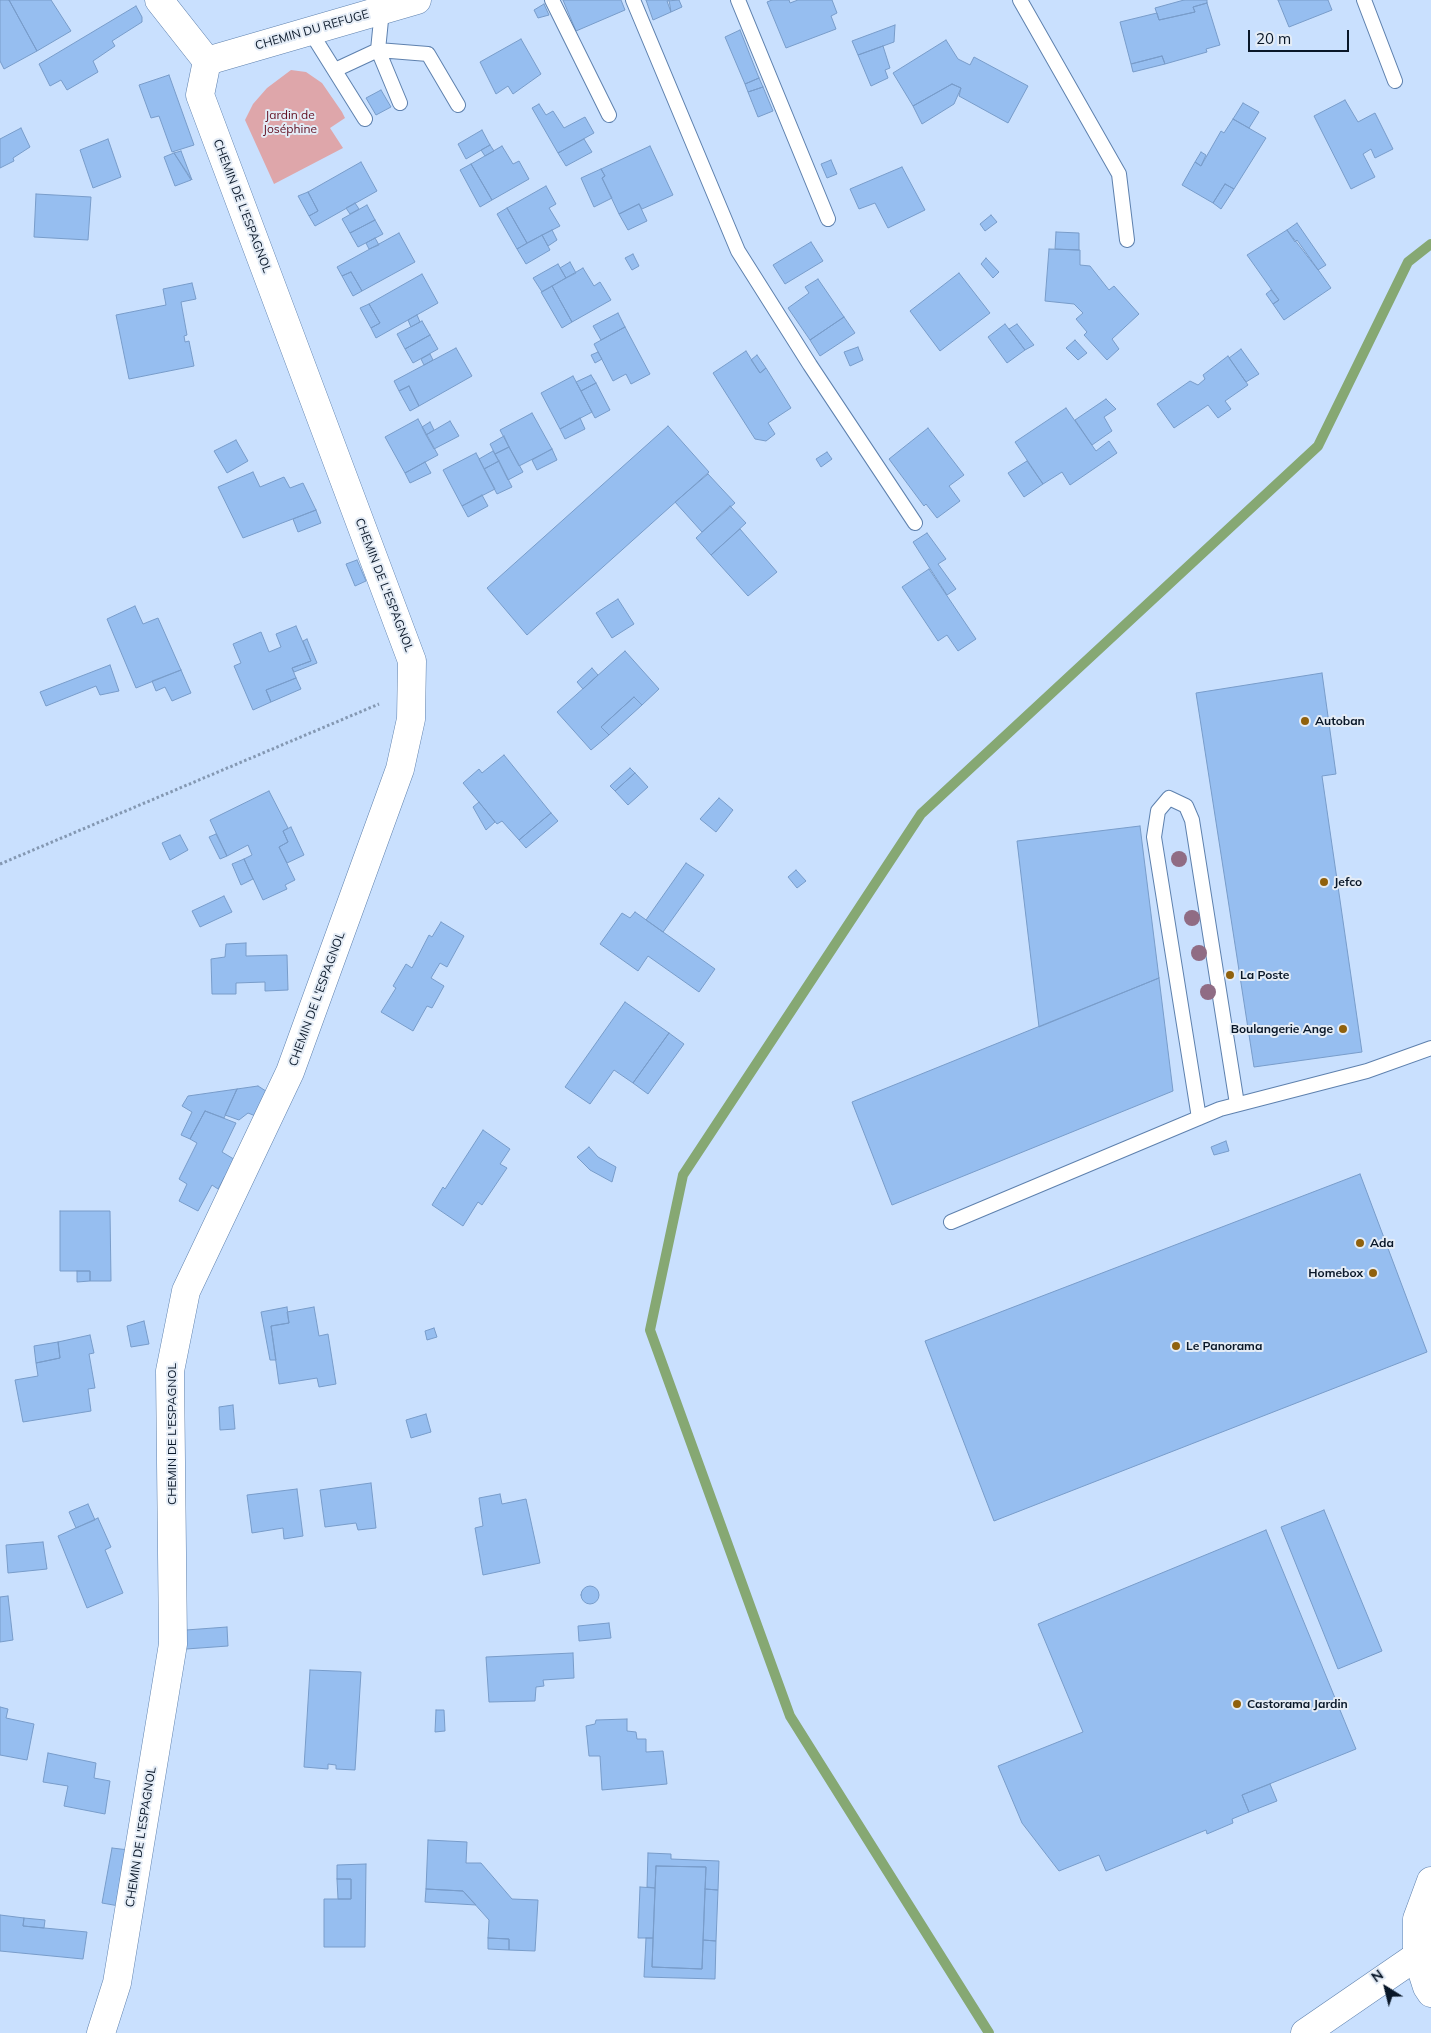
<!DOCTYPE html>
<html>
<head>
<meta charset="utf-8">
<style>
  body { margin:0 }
  #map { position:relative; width:1431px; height:2033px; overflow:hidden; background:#c9e0fe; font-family:Mulish,sans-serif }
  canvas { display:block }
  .north { position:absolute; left:1361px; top:1963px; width:50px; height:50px; -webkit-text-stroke:4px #e4ecf6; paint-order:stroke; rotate:324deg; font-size:14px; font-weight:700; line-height:20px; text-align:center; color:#091728 }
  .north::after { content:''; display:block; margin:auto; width:18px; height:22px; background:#091728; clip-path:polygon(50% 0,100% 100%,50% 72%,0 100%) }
  .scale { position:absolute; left:1248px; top:30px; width:101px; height:22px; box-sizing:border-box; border:2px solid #091728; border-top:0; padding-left:6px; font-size:15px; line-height:18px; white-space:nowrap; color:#091728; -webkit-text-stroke:4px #e4ecf6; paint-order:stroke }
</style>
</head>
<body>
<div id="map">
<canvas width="1431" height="2033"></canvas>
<div class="north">N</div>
<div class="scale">20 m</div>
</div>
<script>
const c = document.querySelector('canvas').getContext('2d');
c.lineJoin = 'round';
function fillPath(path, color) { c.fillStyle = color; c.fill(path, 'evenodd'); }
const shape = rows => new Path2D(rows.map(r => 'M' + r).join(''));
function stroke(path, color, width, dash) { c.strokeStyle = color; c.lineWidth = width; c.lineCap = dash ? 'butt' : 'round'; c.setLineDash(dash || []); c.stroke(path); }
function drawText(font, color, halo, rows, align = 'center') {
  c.font = font + ' Mulish,sans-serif'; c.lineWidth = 4; c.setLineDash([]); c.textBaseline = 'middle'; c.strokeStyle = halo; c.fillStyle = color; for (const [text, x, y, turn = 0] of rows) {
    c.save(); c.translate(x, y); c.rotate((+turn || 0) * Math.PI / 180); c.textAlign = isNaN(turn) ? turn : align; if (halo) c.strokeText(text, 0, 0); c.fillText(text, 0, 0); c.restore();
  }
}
fillPath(shape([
  [291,70,306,72,322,83,342,112,345,118,330,128,343,148,274,184,245,120,253,104,267,88]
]), '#dea6aa');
stroke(shape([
  [989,2033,790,1716,650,1330,683,1175,921,814,1318,446,1408,262,1431,244]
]), '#86a873', 10);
const building = shape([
  [0,0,9,0,37,51,4,69,0,61,0,0],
  [9,0,51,0,71,31,37,51,9,0],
  [563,0,621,0,625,10,576,31,563,0],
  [646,0,669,0,671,12,653,20,646,0],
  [679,0,682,7,671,12,667,1,679,0],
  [772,0,789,0,790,3,798,0,832,0,837,13,831,16,836,29,786,48,767,2,772,0],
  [1184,0,1207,0,1207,3,1193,7,1195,12,1159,20,1155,8,1184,0],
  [1278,0,1328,0,1332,10,1289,27,1278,0],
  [1207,3,1220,45,1206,49,1207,52,1165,64,1162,56,1131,64,1120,22,1157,13,1159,20,1195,12,1193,7,1207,3],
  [544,4,549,15,538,18,534,10,544,4],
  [136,6,142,17,142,22,112,41,115,46,93,61,98,72,67,90,61,80,50,86,39,64,136,6],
  [895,25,894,42,858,55,852,41,895,25],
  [740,30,759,78,745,84,725,37,740,30],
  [521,39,541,74,513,94,508,86,496,94,480,62,521,39],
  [946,40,958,59,970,65,974,57,1028,86,1008,123,959,96,961,88,952,84,913,106,893,73,946,40],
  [883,46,890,68,885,70,888,78,871,86,858,55,883,46],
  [1162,56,1165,64,1133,72,1131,64,1162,56],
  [169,75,194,145,172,152,159,116,151,118,139,85,169,75],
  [759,78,763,87,748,92,745,84,759,78],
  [952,84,961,88,954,104,922,124,913,106,952,84],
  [763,87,773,111,758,117,748,92,763,87],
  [381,90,391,107,376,115,366,98,381,90],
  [1345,100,1358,122,1375,113,1393,149,1375,158,1371,149,1363,154,1375,177,1351,189,1314,116,1345,100],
  [1243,103,1259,112,1249,128,1233,119,1243,103],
  [539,104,546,115,553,111,564,128,585,117,594,133,558,153,532,108,539,104],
  [1233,119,1266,138,1234,189,1225,184,1213,203,1182,185,1195,162,1201,166,1221,131,1224,133,1233,119],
  [21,128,30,147,13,158,14,161,0,168,0,139,21,128],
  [482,130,490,145,466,159,458,144,482,130],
  [108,139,121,177,93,188,80,150,108,139],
  [584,139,592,152,566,166,558,153,584,139],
  [490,145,494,151,485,156,481,150,490,145],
  [502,146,513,164,519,161,529,179,492,200,471,164,502,146],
  [650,146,673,195,642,209,639,204,619,214,602,178,605,176,601,169,650,146],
  [181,151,192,180,174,153,181,151],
  [1201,152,1206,155,1201,166,1195,162,1201,152],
  [174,153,191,180,175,186,164,157,174,153],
  [831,160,837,174,827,178,821,164,831,160],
  [361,162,377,191,315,226,309,216,318,211,308,192,361,162],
  [471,164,492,200,480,207,460,170,471,164],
  [902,167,925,210,888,228,875,203,859,209,850,189,902,167],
  [601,169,605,176,602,178,612,198,594,207,581,178,601,169],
  [1225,184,1234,189,1221,209,1213,203,1225,184],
  [546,186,556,204,549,208,560,226,527,243,507,208,546,186],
  [308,192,318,211,309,216,298,196,308,192],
  [36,194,91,197,88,240,34,237,36,194],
  [355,203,359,209,350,214,346,208,355,203],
  [639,204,647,221,628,230,619,214,639,204],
  [367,205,375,220,350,233,342,219,367,205],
  [507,208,527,243,517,249,497,214,507,208],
  [991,215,997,222,985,231,980,224,991,215],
  [375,220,383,234,358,247,350,233,375,220],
  [1297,223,1326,265,1318,270,1287,230,1297,223],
  [552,230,557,240,548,246,542,235,552,230],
  [1287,230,1295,242,1297,240,1331,288,1284,320,1273,304,1279,300,1247,255,1287,230],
  [1056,232,1079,233,1079,250,1055,249,1056,232],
  [399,233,415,262,362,291,351,272,342,276,337,267,399,233],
  [542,235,550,250,526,264,517,249,542,235],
  [375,238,379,245,369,249,366,243,375,238],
  [811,242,823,261,785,284,773,265,811,242],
  [1049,249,1080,250,1080,265,1090,266,1109,290,1114,286,1139,314,1112,339,1119,349,1107,360,1084,335,1087,332,1076,319,1083,313,1074,304,1045,301,1049,249],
  [633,254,639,266,632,270,625,258,633,254],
  [986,258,999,272,993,278,981,264,986,258],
  [570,262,576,273,566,278,560,268,570,262],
  [558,264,566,278,542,292,533,278,558,264],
  [583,268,594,286,600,282,611,300,572,322,552,286,583,268],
  [351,272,362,291,353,296,342,276,351,272],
  [959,273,990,313,940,351,910,311,959,273],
  [422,274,438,303,376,338,371,328,380,323,369,304,422,274],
  [818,279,844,317,810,340,788,308,809,293,805,287,818,279],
  [192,283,196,299,181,302,187,335,184,336,185,342,189,341,194,366,129,379,116,315,166,305,163,289,192,283],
  [552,286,572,322,562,328,541,292,552,286],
  [1271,290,1279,300,1273,304,1266,294,1271,290],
  [369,304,380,323,371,328,360,308,369,304],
  [618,313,625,327,601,340,593,326,618,313],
  [417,315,420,322,411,327,408,320,417,315],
  [844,317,855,333,820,356,810,340,844,317],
  [422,321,430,335,405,349,397,334,422,321],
  [1005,324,1025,350,1007,363,988,337,1005,324],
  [1017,324,1034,345,1025,350,1009,329,1017,324],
  [625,327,650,374,631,384,626,374,613,381,594,344,625,327],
  [430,335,438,349,413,363,405,349,430,335],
  [1075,340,1087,353,1078,360,1066,348,1075,340],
  [858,347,863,360,850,366,844,352,858,347],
  [456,348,472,376,419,406,409,386,399,391,394,381,456,348],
  [1241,349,1259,374,1246,382,1229,358,1241,349],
  [746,351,760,373,766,368,791,408,768,423,775,434,766,441,755,439,713,373,746,351],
  [598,352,602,359,595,363,591,355,598,352],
  [430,354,433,360,424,365,421,359,430,354],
  [757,355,766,368,760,373,751,360,757,355],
  [1228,356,1248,385,1225,401,1231,409,1218,418,1208,405,1174,428,1157,404,1190,381,1198,385,1205,379,1203,375,1228,356],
  [591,375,596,383,581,391,576,382,591,375],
  [573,376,592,412,560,429,541,393,573,376],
  [596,383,610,410,595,418,581,391,596,383],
  [409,386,419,406,410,411,399,391,409,386],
  [1106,399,1116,409,1104,417,1112,431,1092,445,1075,420,1106,399],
  [1066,408,1096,451,1109,441,1117,453,1070,485,1062,472,1043,484,1015,442,1066,408],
  [532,413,552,449,519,466,500,430,532,413],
  [580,418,585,429,565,439,560,429,580,418],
  [418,419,438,455,405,473,385,437,418,419],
  [450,421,459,436,434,449,426,435,450,421],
  [430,422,434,430,426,435,422,427,430,422],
  [668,426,709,472,527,635,487,588,668,426],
  [928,428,964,475,949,486,960,501,937,518,926,504,924,506,889,459,928,428],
  [504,436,509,447,495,454,490,444,504,436],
  [236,440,248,461,227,473,214,451,236,440],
  [509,447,523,472,508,480,495,454,509,447],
  [552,449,557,460,537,470,532,460,552,449],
  [493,451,499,461,484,469,479,459,493,451],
  [827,452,832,459,821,467,816,459,827,452],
  [476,453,495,489,462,506,443,470,476,453],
  [499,461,512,487,497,494,484,469,499,461],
  [1027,461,1043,484,1024,497,1008,473,1027,461],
  [425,462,431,473,410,483,405,473,425,462],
  [253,472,260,487,284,477,290,488,303,483,316,510,243,538,218,487,253,472],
  [708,474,735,503,702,532,675,502,708,474],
  [482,495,488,506,468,517,462,506,482,495],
  [730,506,746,523,711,555,696,538,730,506],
  [316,510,321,523,298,532,293,519,316,510],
  [740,529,777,572,748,596,711,555,740,529],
  [927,533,946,559,938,564,956,589,947,595,913,542,927,533],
  [357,560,366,581,355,586,346,564,357,560],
  [929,569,976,639,958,651,947,635,938,641,902,587,929,569],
  [618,599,634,624,612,638,596,613,618,599],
  [135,606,143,624,158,618,181,670,136,688,107,619,135,606],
  [296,626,311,661,292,668,296,678,266,690,271,702,253,710,234,666,241,663,233,644,261,632,269,652,281,647,276,634,296,626],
  [307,639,317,663,294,672,292,668,311,661,303,641,307,639],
  [625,651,659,689,642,705,634,697,601,727,609,735,591,750,557,712,625,651],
  [110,665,119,691,100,695,96,686,46,706,40,692,110,665],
  [592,668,598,675,583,689,577,682,592,668],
  [181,670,191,693,172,701,165,687,156,691,152,681,181,670],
  [1322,673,1336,774,1322,776,1362,1052,1254,1067,1196,693,1322,673],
  [296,678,301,689,271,702,266,690,296,678],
  [634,697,642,705,609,735,601,727,634,697],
  [504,755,551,813,519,840,502,821,497,824,463,783,479,769,482,773,504,755],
  [630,768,635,773,615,791,610,786,630,768],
  [635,773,648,787,628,805,615,791,635,773],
  [269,791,288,828,283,831,288,842,279,847,295,880,285,885,287,889,263,900,244,859,252,855,248,845,227,856,210,820,269,791],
  [719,798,733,810,716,832,700,819,719,798],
  [479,802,495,822,486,830,473,807,479,802],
  [551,813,558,821,526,848,519,840,551,813],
  [1140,826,1159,978,1039,1027,1017,841,1140,826],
  [291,827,304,855,287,863,279,847,288,842,283,831,291,827],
  [216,834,227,856,220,859,209,837,216,834],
  [180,835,188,850,170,860,162,843,180,835],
  [244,859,253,879,241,885,232,864,244,859],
  [686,863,704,875,663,932,646,920,686,863],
  [796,870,806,881,797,888,788,877,796,870],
  [224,896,232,912,200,927,192,911,224,896],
  [635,912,715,969,699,992,648,956,638,971,600,944,622,913,630,918,635,912],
  [441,922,464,936,447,967,440,963,431,978,444,986,432,1008,427,1006,413,1031,381,1012,396,988,393,986,406,964,412,968,429,935,432,937,441,922],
  [246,943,246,956,287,955,288,990,265,991,265,982,236,983,236,994,212,994,211,959,225,957,226,944,246,943],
  [1159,978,1173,1091,892,1205,852,1102,1159,978],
  [625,1002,669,1033,633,1083,614,1070,590,1104,565,1087,625,1002],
  [669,1033,684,1044,648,1094,633,1083,669,1033],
  [258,1086,269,1093,258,1117,248,1113,239,1120,225,1115,237,1089,258,1086],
  [237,1089,224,1118,205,1111,190,1139,181,1135,192,1112,182,1106,188,1096,237,1089],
  [205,1111,236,1123,222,1152,237,1161,229,1179,225,1176,218,1189,212,1185,198,1211,179,1201,187,1184,179,1179,197,1143,190,1139,205,1111],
  [483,1130,510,1149,500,1164,507,1168,482,1205,478,1202,463,1226,432,1205,443,1187,445,1189,483,1130],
  [1226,1141,1229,1151,1214,1155,1211,1147,1226,1141],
  [589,1147,598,1157,616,1167,612,1182,590,1170,577,1157,589,1147],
  [1360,1174,1427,1352,994,1521,925,1341,1360,1174],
  [60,1211,110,1211,111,1281,90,1281,90,1271,60,1271,60,1211],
  [77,1271,90,1271,90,1281,77,1282,77,1271],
  [287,1307,289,1323,271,1326,276,1360,270,1360,261,1312,287,1307],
  [314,1307,319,1336,328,1334,336,1384,319,1387,317,1378,279,1384,271,1326,289,1323,287,1312,314,1307],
  [144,1321,149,1344,131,1347,127,1326,144,1321],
  [434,1328,437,1337,427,1340,425,1331,434,1328],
  [90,1335,94,1353,89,1354,95,1388,88,1389,91,1411,23,1422,15,1380,38,1376,36,1363,60,1358,58,1342,90,1335],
  [58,1342,60,1358,36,1363,34,1346,58,1342],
  [233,1405,235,1429,220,1430,219,1407,233,1405],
  [426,1414,431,1432,411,1438,406,1420,426,1414],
  [371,1483,376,1528,358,1530,356,1523,325,1527,320,1490,371,1483],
  [297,1489,303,1536,284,1539,283,1528,252,1533,247,1495,297,1489],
  [500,1494,502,1504,526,1499,540,1563,483,1575,475,1528,483,1526,479,1498,500,1494],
  [88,1504,95,1520,76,1528,69,1512,88,1504],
  [1324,1510,1382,1651,1338,1669,1281,1527,1324,1510],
  [98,1518,111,1547,105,1550,123,1593,87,1608,58,1536,98,1518],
  [1266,1530,1356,1749,1242,1795,1249,1812,1232,1819,1233,1823,1207,1834,1206,1830,1106,1871,1099,1855,1059,1871,1022,1823,998,1766,1083,1732,1038,1624,1266,1530],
  [43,1542,47,1569,8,1573,6,1545,43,1542],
  '581 1595a9 9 0 1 1 18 0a9 9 0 1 1-18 0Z',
  [8,1596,13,1640,0,1642,0,1597,8,1596],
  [609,1623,611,1638,579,1641,578,1626,609,1623],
  [227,1627,228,1646,186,1649,186,1630,227,1627],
  [573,1653,574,1678,543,1680,544,1686,536,1687,535,1701,489,1702,486,1657,573,1653],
  [310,1670,361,1672,355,1770,336,1769,336,1765,328,1764,328,1769,304,1767,310,1670],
  [0,1707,8,1709,6,1718,34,1724,27,1760,0,1755,0,1707],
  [436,1710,444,1710,445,1731,435,1732,436,1710],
  [627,1719,627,1731,636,1732,637,1739,646,1739,646,1752,663,1751,667,1784,602,1790,600,1756,589,1756,586,1726,595,1724,596,1720,627,1719],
  [48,1753,96,1763,94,1778,110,1781,105,1814,64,1806,68,1786,43,1782,48,1753],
  [1270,1784,1277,1801,1249,1812,1242,1795,1270,1784],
  [428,1840,467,1842,466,1863,481,1863,512,1899,538,1900,535,1951,509,1950,509,1939,488,1938,489,1920,463,1891,426,1889,428,1840],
  [112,1848,129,1850,119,1906,102,1903,112,1848],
  [648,1853,671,1854,671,1859,719,1861,718,1890,705,1889,706,1867,656,1866,655,1888,647,1887,648,1853],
  [366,1864,365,1947,324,1947,324,1899,351,1899,351,1879,337,1879,337,1865,366,1864],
  [656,1866,706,1867,702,1969,652,1967,656,1866],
  [337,1879,351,1879,351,1899,338,1899,337,1879],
  [640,1887,655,1888,653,1938,638,1938,640,1887],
  [426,1889,463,1891,476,1905,425,1902,426,1889],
  [705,1889,718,1890,716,1941,703,1940,705,1889],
  [0,1915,24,1918,23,1926,87,1932,83,1959,0,1951,0,1915],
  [24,1918,45,1920,44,1928,23,1926,24,1918],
  [488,1938,509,1939,509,1950,488,1949,488,1938],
  [646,1938,653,1938,652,1967,702,1969,703,1940,716,1941,715,1979,644,1977,646,1938]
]);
fillPath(building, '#96bef0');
stroke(building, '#789cca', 1);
const service = shape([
  [552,0,609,115],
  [633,0,738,251,810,365,915,523],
  [738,0,828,219],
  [1020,0,1119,174,1127,240],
  [1364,0,1395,81],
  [382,10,378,50,400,103],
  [310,31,365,119],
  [335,70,378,50,428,54,458,105],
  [1199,1118,1154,837,1158,811,1169,798,1186,806,1192,820,1237,1104],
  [951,1222,1220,1109,1367,1071,1431,1048]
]);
const minor = shape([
  [207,61,417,0],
  [101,2033,117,1983,173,1644,170,1371,186,1291,290,1072,400,769,411,719,412,661,200,95,207,61,159,0],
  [1305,2033,1417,1956]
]);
const secondary = shape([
  [1431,1881,1417,1919,1417,1956,1427,1987,1431,1993]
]);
stroke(service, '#5e81ae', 16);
stroke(minor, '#5e81ae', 29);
stroke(secondary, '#5e81ae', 29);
stroke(shape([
  [0,864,379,704]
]), '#8498b2', 3, [2.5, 2.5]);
stroke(service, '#fff', 14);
stroke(minor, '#fff', 28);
stroke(secondary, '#fff', 28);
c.fillStyle = '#906c84';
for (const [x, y] of [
  [1179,859],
  [1192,918],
  [1199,953],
  [1208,992]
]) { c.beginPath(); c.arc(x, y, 8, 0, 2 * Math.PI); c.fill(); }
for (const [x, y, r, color] of [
  [1305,721,5,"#90610d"],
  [1324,882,5,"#90610d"],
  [1230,975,5,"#90610d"],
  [1343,1029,5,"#90610d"],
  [1360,1243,5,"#90610d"],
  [1373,1273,5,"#90610d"],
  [1176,1346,5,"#90610d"],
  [1237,1704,5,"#90610d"]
]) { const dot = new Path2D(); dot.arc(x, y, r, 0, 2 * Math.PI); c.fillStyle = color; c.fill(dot); stroke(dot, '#e4ecf6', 2); }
drawText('12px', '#091728', '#e4ecf6', [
  ["CHEMIN DU REFUGE",312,30,-16],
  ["CHEMIN DE L'ESPAGNOL",242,206,69],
  ["CHEMIN DE L'ESPAGNOL",384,585,69],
  ["CHEMIN DE L'ESPAGNOL",317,999,-70],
  ["CHEMIN DE L'ESPAGNOL",172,1434,-90],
  ["CHEMIN DE L'ESPAGNOL",141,1837,-81]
]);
drawText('12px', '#610e20', '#e4ecf6', [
  ["Jardin de",290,115],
  ["Joséphine",290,129]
]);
drawText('bold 12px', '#091728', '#e4ecf6', [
  ["Autoban",1315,721],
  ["Jefco",1334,882],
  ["La Poste",1240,975],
  ["Boulangerie Ange",1333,1029,"right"],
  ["Ada",1370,1243],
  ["Homebox",1363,1273,"right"],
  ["Le Panorama",1186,1346],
  ["Castorama Jardin",1247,1704]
], 'left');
</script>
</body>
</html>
